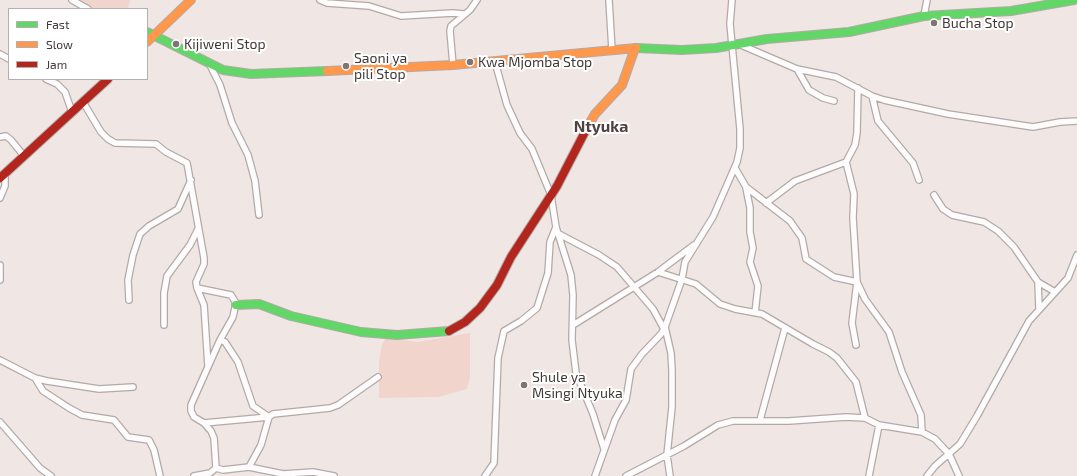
<!DOCTYPE html>
<html>
<head>
<meta charset="utf-8">
<style>
  body { margin:0 }
  #map { position:relative; width:1077px; height:476px; overflow:hidden; background:#f0e7e4; font-family:"Exo 2",sans-serif }
  canvas { display:block }
  .legend { position:absolute; left:8px; top:8px; width:140px; height:72px; box-sizing:border-box; background:#fff; border:1px solid #b3b0af; margin:0; padding:5px 7px; list-style:none; font-size:12px; color:#403937 }
  .legend li { display:flex; align-items:center; gap:8px; height:20px }
  .legend b { width:20px; border:1px solid #b3b0af }
</style>
</head>
<body>
<div id="map">
<canvas width="1077" height="476"></canvas>
<ul class="legend">
<li><b style="height:5px;background:#63d668"></b>Fast</li>
<li><b style="height:5px;background:#ff974d"></b>Slow</li>
<li><b style="height:5px;background:#b3261e"></b>Jam</li>
</ul>
</div>
<script>
const c = document.querySelector('canvas').getContext('2d');
c.lineJoin = 'round';
function fillPath(path, color) { c.fillStyle = color; c.fill(path, 'evenodd'); }
const shape = rows => new Path2D(rows.map(r => 'M' + r).join(''));
function stroke(path, color, width, dash) { c.strokeStyle = color; c.lineWidth = width; c.lineCap = dash ? 'butt' : 'round'; c.setLineDash(dash || []); c.stroke(path); }
function drawText(font, color, halo, rows, align = 'center') {
  c.font = font + ' "Exo 2",sans-serif'; c.lineWidth = 4; c.setLineDash([]); c.textBaseline = 'middle'; c.strokeStyle = halo; c.fillStyle = color; for (const [text, x, y, turn = 0] of rows) {
    c.save(); c.translate(x, y); c.rotate((+turn || 0) * Math.PI / 180); c.textAlign = isNaN(turn) ? turn : align; if (halo) c.strokeText(text, 0, 0); c.fillText(text, 0, 0); c.restore();
  }
}
fillPath(shape([
  [79,0,130,0,128,9,92,9],
  [470,333,470,378,467,389,439,397,379,398,379,361,382,345,386,337,417,342]
]), '#f1d5cd');
const street = shape([
  [72,0,88,9],
  [320,0,327,3,369,6,401,16,453,13,464,14],
  [609,0,612,50],
  [924,16,927,0],
  [741,45,797,69,836,77,872,96,884,100,948,114,1033,127,1060,122,1077,121],
  [0,54,9,59],
  [495,62,507,105,520,133,532,149,551,195,556,227,571,275,573,295,572,340,576,373,593,414,604,449],
  [210,65,220,85,232,123,248,155,255,181,259,215],
  [453,65,450,31,451,26,470,10,477,0],
  [797,69,809,90,823,98,834,101],
  [46,79,57,84,65,92,72,112],
  [858,88,857,133,855,145,846,162,854,194,853,218,857,282,865,299,889,332,902,372,921,415,922,432],
  [872,96,878,121,913,163,919,180],
  [83,102,101,132,108,139,115,143,156,144,166,152,187,163,204,258,204,264,196,282,197,288,231,295,236,303,233,317,220,340,191,405,191,411,194,417,204,423,211,431,214,438,216,468,210,473,194,476],
  [0,137,6,136,11,140,24,156],
  [735,168,746,187,790,221,802,238,806,259,834,277,857,282,852,323,856,345],
  [746,188,750,208,750,232,753,248,750,262,758,286,755,313],
  [934,195,943,209,952,215,984,222,998,231,1014,247,1038,282,1055,292],
  [0,198,5,186,5,173],
  [766,203,795,181,846,162],
  [559,234,599,255,617,267,653,309,664,329],
  [0,265,0,280],
  [658,272,696,284,720,304,735,309,762,314,813,344,829,352,837,358,856,382,865,418],
  [1038,282,1039,308],
  [197,288,204,305,208,366],
  [129,300,128,280,133,255,140,234,149,226,178,209,191,180],
  [164,325,164,293,167,276,190,245,198,229],
  [573,325,658,272,694,245],
  [665,327,671,353,672,370,672,407,667,455,670,476],
  [220,340,225,342,238,362,253,406,269,417],
  [0,360,35,378,47,381,99,389,133,387],
  [35,378,43,391,69,408,82,415,114,420,128,437,149,440,154,450,160,476],
  [760,420,785,328],
  [0,422,40,468,51,476],
  [204,423,269,417],
  [249,467,261,445,269,417,273,414,330,408,338,405,378,377],
  [216,468,223,470,249,467,283,474,313,472,334,476],
  [485,476,494,463,498,358,504,331,521,321,537,308,548,273,550,242,556,227],
  [595,476,615,420,626,400,631,369,642,354,661,334,665,327,682,279,685,262,713,217,737,162,740,148,740,129,730,24,732,0],
  [626,476,684,446,718,425,733,421,789,421,846,417,865,418,879,425,922,432,935,439,949,454,959,476],
  [869,476,879,425],
  [927,476,935,466,960,444,977,416,1029,321,1068,278,1077,255]
]);
const fast = shape([
  [147,32,223,70,251,74,327,71],
  [636,48,682,50,716,48,767,39,849,32,924,16,1011,11,1074,0],
  [236,305,259,304,291,316,361,332,397,335,449,331]
]);
const slow = shape([
  [147,42,191,0],
  [327,71,453,65,636,48],
  [587,128,595,114,622,85,635,48]
]);
const jam = shape([
  [0,178,108,79],
  [449,331,465,322,480,308,497,285,511,257,557,186,587,128]
]);
stroke(street, '#b2aaa8', 8);
stroke(fast, '#b2aaa8', 10);
stroke(slow, '#b2aaa8', 10);
stroke(jam, '#b2aaa8', 10);
stroke(street, '#fdfbfb', 5.5);
stroke(fast, '#63d668', 8);
stroke(slow, '#ff974d', 8);
stroke(jam, '#b3261e', 8);
for (const [x, y, r, color] of [
  [934,23,4,"#7e7674"],
  [176,44,4,"#7e7674"],
  [470,62,4,"#7e7674"],
  [346,66,4,"#7e7674"],
  [524,385,4,"#7e7674"]
]) { const dot = new Path2D(); dot.arc(x, y, r, 0, 2 * Math.PI); c.fillStyle = color; c.fill(dot); stroke(dot, '#fff', 1.5); }
drawText('14px', '#403937', '#fff', [
  ["Bucha Stop",942,23],
  ["Kijiweni Stop",184,44],
  ["Saoni ya",354,58],
  ["pili Stop",354,74],
  ["Kwa Mjomba Stop",478,62],
  ["Shule ya",532,377],
  ["Msingi Ntyuka",532,393]
], 'left');
drawText('bold 16px', '#50423f', '#fff', [
  ["Ntyuka",601,127]
]);
</script>
</body>
</html>
